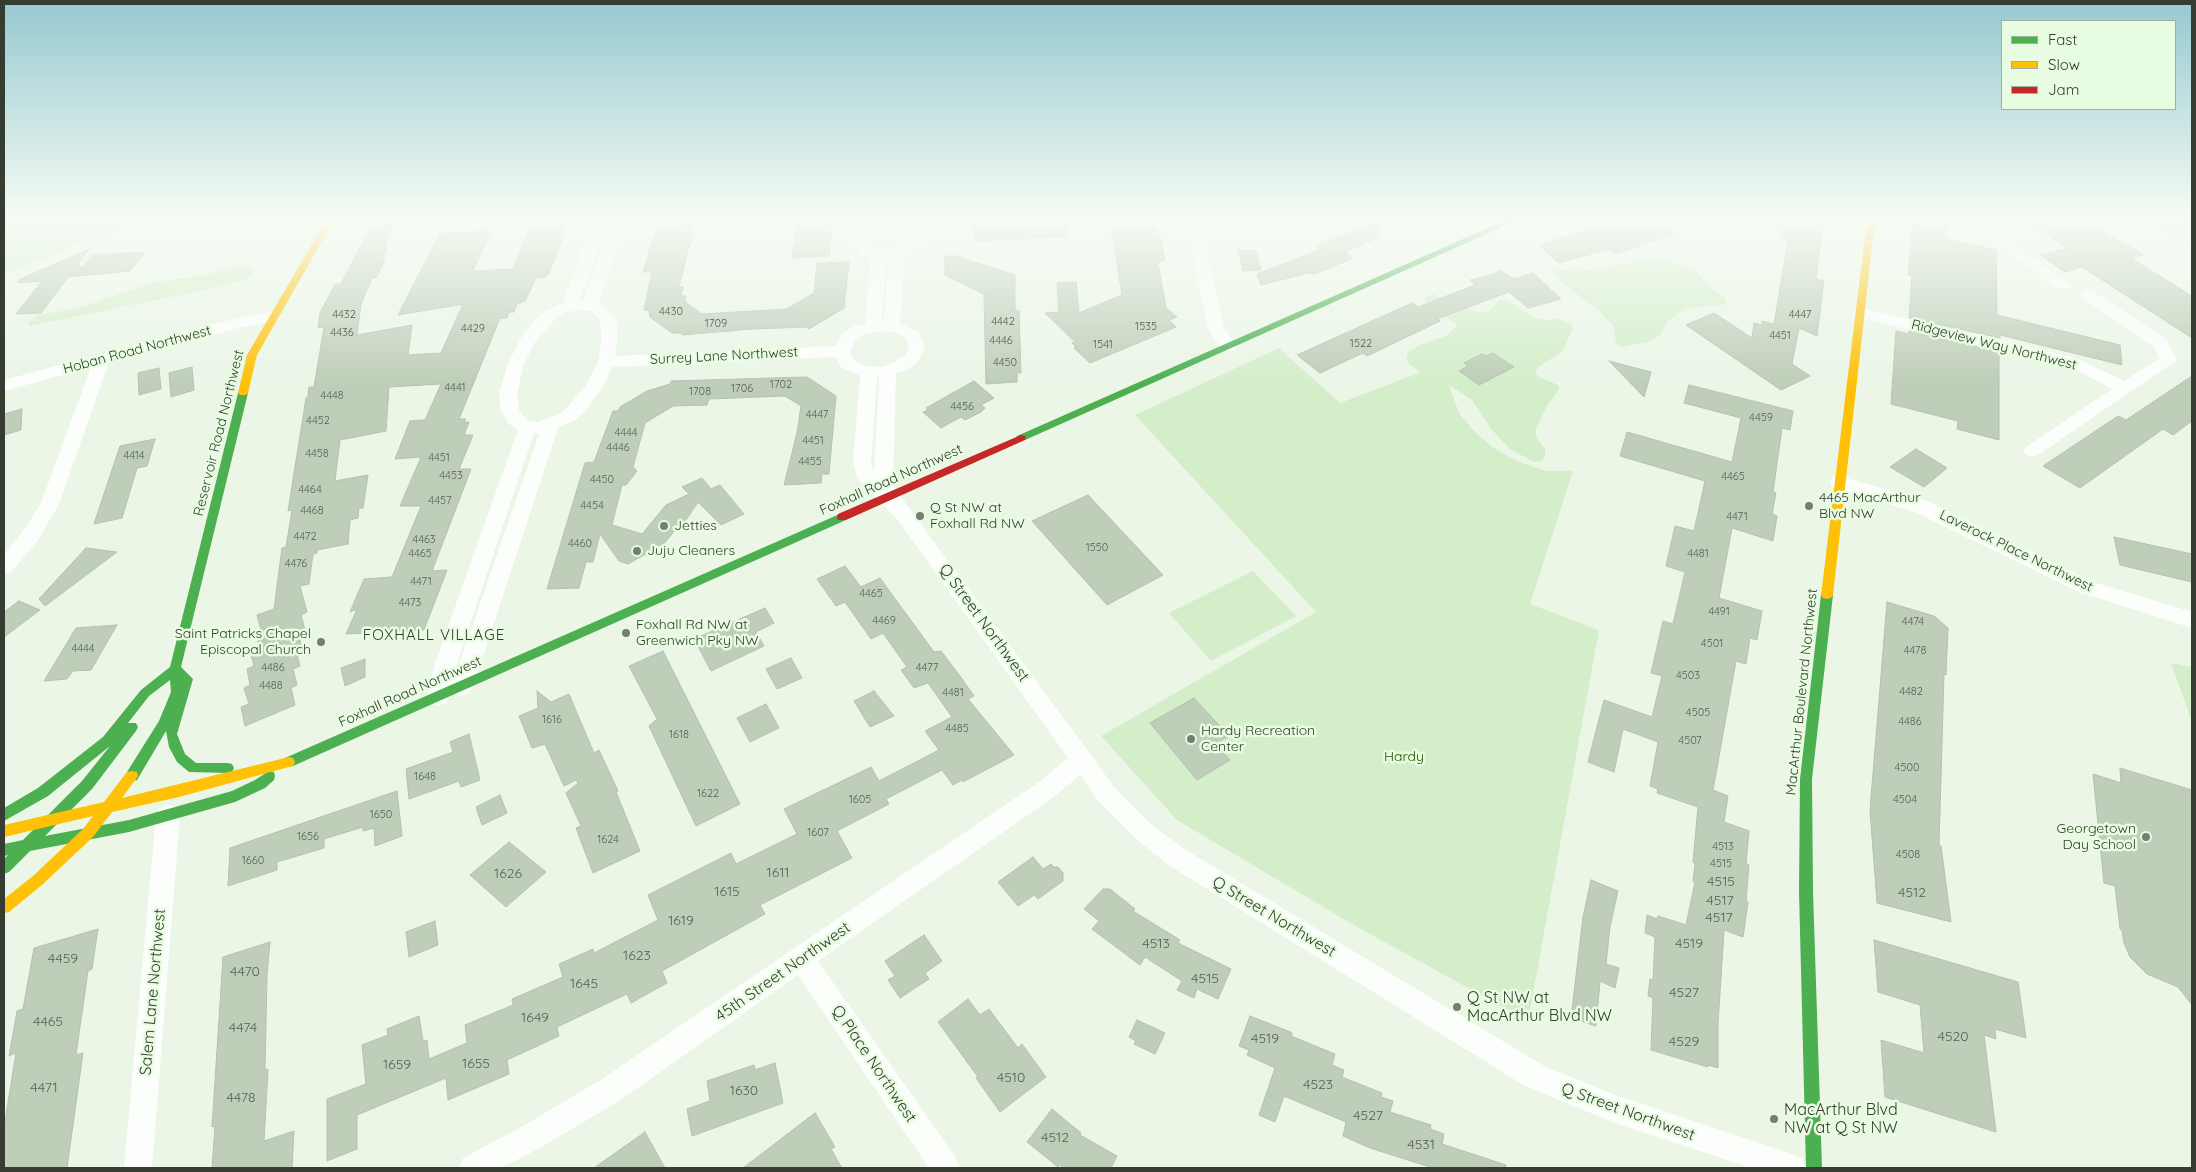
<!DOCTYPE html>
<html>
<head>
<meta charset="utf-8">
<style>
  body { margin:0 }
  #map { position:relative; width:2196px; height:1172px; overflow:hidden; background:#ebf6e7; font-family:Quicksand,sans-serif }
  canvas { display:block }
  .frame { position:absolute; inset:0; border:5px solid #353d32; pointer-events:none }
  .legend { position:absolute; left:2001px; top:20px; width:175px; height:90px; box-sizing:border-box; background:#e8fce1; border:1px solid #a0b09b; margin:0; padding:6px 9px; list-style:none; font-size:15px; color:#353d32 }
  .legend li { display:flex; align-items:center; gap:10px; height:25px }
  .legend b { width:25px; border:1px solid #a0b09b }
</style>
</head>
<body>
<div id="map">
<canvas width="2196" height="1172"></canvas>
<div class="frame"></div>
<ul class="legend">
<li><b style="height:6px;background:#4caf50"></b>Fast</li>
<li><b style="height:6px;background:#ffc107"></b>Slow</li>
<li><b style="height:6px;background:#c62828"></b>Jam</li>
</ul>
</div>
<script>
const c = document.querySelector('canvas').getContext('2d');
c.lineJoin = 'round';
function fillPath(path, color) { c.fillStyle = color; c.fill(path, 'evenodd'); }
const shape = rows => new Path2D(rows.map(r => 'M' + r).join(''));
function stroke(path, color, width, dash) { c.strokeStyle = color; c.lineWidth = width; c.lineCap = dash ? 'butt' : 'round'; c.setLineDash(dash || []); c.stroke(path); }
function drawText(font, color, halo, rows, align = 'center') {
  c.font = font + ' Quicksand,sans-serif'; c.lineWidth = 5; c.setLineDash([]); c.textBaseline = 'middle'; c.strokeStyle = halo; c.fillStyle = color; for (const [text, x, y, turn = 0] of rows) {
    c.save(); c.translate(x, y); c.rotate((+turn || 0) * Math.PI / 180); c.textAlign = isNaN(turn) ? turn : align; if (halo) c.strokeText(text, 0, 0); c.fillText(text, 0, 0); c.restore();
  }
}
fillPath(shape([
  [4,220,137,220,4,275],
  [2154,220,2192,220,2192,248],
  [1652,259,1681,264,1698,272,1705,283,1727,300,1725,305,1685,308,1668,321,1660,335,1651,341,1623,347,1616,345,1614,327,1597,309,1561,282,1551,269,1583,271],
  [236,265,250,267,252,275,244,280,220,287,29,326,29,322,38,315,79,308,154,282,205,275],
  [1433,294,1464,308,1480,312,1489,311,1500,299,1507,300,1534,318,1544,320,1558,319,1571,324,1573,328,1563,351,1537,368,1535,373,1539,377,1558,385,1559,389,1547,406,1535,431,1536,437,1545,449,1545,456,1542,461,1534,462,1510,449,1491,429,1472,400,1449,385,1459,413,1473,430,1492,447,1519,462,1547,471,1573,471,1530,604,1599,630,1528,1021,1352,924,1177,820,1101,736,1316,612,1135,415,1279,348,1340,403,1421,372,1409,364,1406,358,1408,352,1421,344,1446,336,1458,325,1426,303,1424,298],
  [1493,353,1513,367,1479,385,1459,371,1468,366,1464,363],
  [1253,571,1296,616,1211,661,1169,613],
  [2171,663,2192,667,2192,722]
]), '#d4eeca');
const building = shape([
  [533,220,565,220,562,235,564,235,549,273,545,277,536,278,525,301,517,304,514,312,509,312,507,318,500,318,459,419,466,419,464,422,469,422,464,435,473,435,459,469,471,469,432,571,447,570,424,630,346,634,357,609,350,612,364,579,392,577,421,506,400,506,421,457,395,459,410,421,425,420,441,384,389,387,386,431,340,440,335,481,368,475,363,508,359,508,358,518,350,520,348,544,317,550,317,553,313,554,309,584,300,586,307,612,301,615,305,630,298,633,302,648,296,650,300,666,293,669,297,685,291,688,295,705,245,726,241,707,249,704,244,688,250,685,247,669,254,666,250,651,259,647,256,632,261,630,257,615,274,609,282,548,286,547,292,510,288,511,306,398,308,397,309,387,314,387,324,327,318,328,320,313,335,284,341,284,371,226,395,224,386,241,388,241,384,249,387,249,381,260,385,260,376,278,372,278,361,304,357,335,412,325,408,355,441,353,463,304,398,315,440,233,491,231,473,271,513,269,533,220],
  [659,220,687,220,686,224,691,224,692,243,690,243,679,287,683,287,681,296,686,296,685,302,702,314,787,309,814,293,817,263,849,262,844,308,809,329,806,327,753,329,682,335,683,333,672,333,650,317,649,310,644,310,652,272,643,272,659,220],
  [797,220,832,220,829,256,792,258,797,220],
  [974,220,1066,220,1067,237,975,241,974,220],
  [1110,220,1148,220,1150,227,1155,227,1156,235,1160,235,1165,260,1158,263,1166,308,1177,317,1169,320,1176,327,1090,363,1074,348,1076,347,1072,343,1075,342,1045,313,1059,312,1057,283,1076,282,1079,313,1122,295,1110,220],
  [1620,220,1655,220,1675,233,1616,254,1610,249,1558,263,1540,245,1620,220],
  [1787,220,1823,220,1816,279,1824,281,1817,336,1799,328,1792,364,1810,376,1781,390,1686,325,1714,313,1752,338,1754,323,1762,325,1762,321,1774,324,1788,240,1779,237,1787,220],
  [1913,220,1947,220,1946,239,1996,250,1997,315,2120,345,2122,365,2000,335,2000,338,1909,318,1912,275,1908,275,1913,220],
  [2026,220,2084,220,2143,255,2131,258,2192,296,2192,338,2082,267,2065,272,2040,255,2068,248,2026,220],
  [1375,222,1381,236,1345,252,1353,258,1315,274,1309,273,1261,285,1257,274,1321,249,1316,245,1375,222],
  [89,249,78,264,82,268,92,255,145,252,130,271,68,277,41,313,16,314,42,281,19,283,18,280,89,249],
  [1238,250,1256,250,1261,270,1243,271,1238,250],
  [945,256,955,256,1015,275,1015,311,1019,310,1021,373,1017,373,1017,382,986,384,984,294,945,275,945,256],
  [1500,270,1514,279,1533,273,1561,299,1528,308,1509,292,1437,319,1440,321,1367,356,1363,353,1320,373,1297,355,1412,303,1418,307,1475,285,1470,280,1494,274,1500,270],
  [1896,331,1908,334,1909,331,1999,352,1999,440,1957,429,1958,421,1891,404,1896,331],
  [1493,353,1514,367,1479,385,1459,371,1468,366,1464,363,1482,354,1486,356,1493,353],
  [1609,361,1651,372,1644,397,1609,361],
  [192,367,194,390,171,397,169,373,192,367],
  [159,368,161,389,139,395,138,373,159,368],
  [2192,376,2192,421,2173,435,2163,429,2080,488,2043,466,2118,416,2126,420,2192,376],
  [807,377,836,396,829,474,822,474,821,483,784,485,797,433,801,406,785,396,709,399,707,405,673,406,645,423,633,467,637,471,626,485,622,485,612,525,642,534,666,505,689,494,682,487,702,478,711,489,720,485,744,514,721,525,698,502,686,520,680,524,658,551,649,552,628,564,619,561,600,534,593,562,586,562,579,588,547,589,585,463,594,462,613,411,618,411,620,407,647,391,670,384,671,381,807,377],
  [974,381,994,398,981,405,985,408,981,412,965,420,961,417,941,428,923,412,928,410,926,408,974,381],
  [1689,385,1793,411,1790,430,1782,428,1773,492,1776,493,1772,514,1777,516,1773,541,1732,528,1719,598,1762,611,1757,640,1750,638,1746,664,1736,661,1713,790,1728,796,1724,822,1749,831,1746,864,1749,865,1746,901,1748,902,1743,937,1724,930,1718,1024,1718,1068,1708,1065,1708,1067,1651,1050,1653,998,1648,996,1650,979,1653,980,1655,937,1645,933,1647,915,1657,919,1658,916,1686,925,1695,882,1693,881,1695,864,1693,862,1698,807,1657,793,1658,789,1650,786,1658,742,1623,729,1614,772,1588,762,1604,700,1652,717,1662,676,1651,673,1663,621,1673,624,1685,572,1666,566,1675,526,1694,531,1705,481,1620,456,1627,432,1732,462,1741,418,1684,403,1689,385],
  [22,409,21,430,4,435,4,414,22,409],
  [155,439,147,466,137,468,122,518,94,524,120,446,155,439],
  [1916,449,1947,468,1924,487,1890,467,1916,449],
  [1088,495,1163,575,1107,605,1032,521,1088,495],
  [2114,537,2192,554,2192,582,2120,565,2114,537],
  [86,548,117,552,45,606,39,599,86,548],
  [845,566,861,587,880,578,934,652,941,651,960,676,974,696,968,699,1014,755,963,782,962,780,953,785,942,770,886,799,889,804,837,831,852,858,760,905,765,914,662,971,667,983,631,1003,627,994,557,1027,559,1036,507,1060,509,1074,448,1100,446,1078,357,1115,357,1149,327,1161,327,1099,366,1084,362,1045,388,1035,387,1029,419,1016,423,1041,427,1040,429,1059,467,1043,465,1025,513,1005,512,999,563,977,559,964,593,949,594,953,658,920,648,895,731,853,736,864,797,834,784,809,871,767,879,781,939,750,925,731,952,717,928,683,914,688,901,670,907,667,883,633,871,639,845,602,836,606,817,579,845,566],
  [19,601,40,610,4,637,4,612,19,601],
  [1887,602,1934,616,1948,628,1946,675,1944,674,1939,845,1941,846,1951,922,1877,903,1870,810,1887,602],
  [765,608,774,623,756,632,764,646,711,671,694,639,765,608],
  [117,625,91,670,73,671,67,679,44,681,76,628,117,625],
  [663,651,740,804,696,826,649,726,657,719,629,666,663,651],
  [791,658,802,678,777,689,766,669,791,658],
  [365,659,365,677,345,686,341,668,365,659],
  [537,691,551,702,569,694,594,753,599,750,618,791,616,792,640,851,593,873,576,828,581,826,566,793,578,783,576,780,564,786,545,744,532,748,519,716,538,708,537,691],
  [874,691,894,716,870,727,854,701,874,691],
  [1194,698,1229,736,1215,744,1230,760,1197,780,1150,723,1194,698],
  [766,704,779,728,750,742,737,718,766,704],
  [469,734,480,780,461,787,459,781,409,799,406,769,453,752,450,742,469,734],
  [2120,768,2192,790,2192,1005,2178,987,2147,974,2130,957,2124,943,2122,930,2120,929,2115,886,2104,883,2093,774,2121,783,2120,768],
  [397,791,402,836,375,846,374,828,363,831,363,827,324,839,324,848,277,862,277,870,228,886,230,848,397,791],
  [500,795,507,813,482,825,476,807,500,795],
  [509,842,546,872,506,907,470,875,509,842],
  [1033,857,1043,869,1051,864,1054,867,1058,867,1063,873,1063,881,1038,899,1034,895,1018,906,998,882,1033,857],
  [1591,880,1618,891,1610,927,1606,964,1619,968,1615,988,1600,981,1596,1026,1571,1018,1583,917,1591,880],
  [1103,889,1110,889,1135,909,1133,911,1180,940,1178,943,1231,969,1218,999,1197,989,1194,998,1177,990,1182,981,1145,957,1140,965,1092,929,1099,921,1084,909,1103,889],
  [435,921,438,945,409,957,406,932,435,921],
  [98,929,92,969,88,971,76,1055,83,1053,67,1168,4,1168,4,1127,16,1053,9,1056,17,1011,23,1009,34,948,98,929],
  [924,935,942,961,925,973,929,979,900,998,888,980,895,976,885,961,924,935],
  [1874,940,2018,982,2026,1038,1995,1029,1996,1039,1984,1035,1996,1132,1885,1097,1881,1040,1924,1053,1920,1005,1878,992,1874,940],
  [270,942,267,974,265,1070,268,1069,264,1141,294,1131,292,1168,212,1168,215,1126,212,1127,223,957,270,942],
  [968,999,980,1015,989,1009,1018,1048,1022,1044,1046,1077,1000,1112,976,1078,978,1077,938,1022,968,999],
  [1250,1016,1288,1031,1292,1033,1291,1036,1335,1054,1332,1065,1344,1070,1342,1077,1382,1093,1381,1097,1393,1101,1390,1112,1431,1125,1430,1129,1444,1134,1442,1144,1506,1165,1505,1168,1433,1168,1370,1148,1343,1136,1346,1122,1284,1096,1275,1122,1259,1115,1275,1068,1247,1055,1249,1050,1239,1046,1250,1016],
  [1137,1020,1165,1033,1155,1054,1134,1044,1136,1041,1129,1037,1137,1020],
  [775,1063,783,1103,692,1136,687,1109,710,1101,707,1081,754,1065,755,1070,775,1063],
  [1052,1109,1081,1133,1080,1135,1117,1156,1111,1168,1064,1168,1060,1165,1058,1167,1027,1142,1052,1109],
  [815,1113,835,1147,831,1149,842,1168,743,1168,815,1113],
  [645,1132,665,1168,594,1168,645,1132]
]);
fillPath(building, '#beceb8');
stroke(building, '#b6bfb3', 1);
fillPath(shape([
  [593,220,608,220,580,300,584,300,611,220,626,220,599,302,616,319,618,337,615,356,836,346,842,334,854,326,865,324,871,257,862,254,855,245,852,238,855,220,869,220,868,238,871,245,872,248,887,251,910,241,913,220,927,220,927,237,924,244,904,256,900,324,919,332,925,347,918,362,905,371,896,373,893,486,1115,788,1153,826,1186,850,1544,1066,1615,1095,1792,1154,1802,1158,1806,1168,1751,1168,1615,1123,1525,1086,1170,866,1137,840,1099,802,1080,775,1055,796,818,961,956,1158,960,1168,929,1168,798,975,619,1101,538,1149,501,1168,459,1168,463,1158,518,1129,599,1081,1039,782,1068,758,898,520,858,479,853,463,860,376,841,367,836,357,612,367,603,387,586,410,575,420,558,428,473,687,470,693,462,696,454,693,451,687,539,434,534,433,457,663,449,697,446,703,438,706,430,703,427,697,435,663,518,430,509,424,501,411,499,393,508,364,519,341,534,320,545,311,563,303,593,220],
  [886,260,888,261,884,321,882,321,886,260],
  [581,310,591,311,600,320,602,337,598,362,586,385,563,412,538,422,527,420,519,411,517,393,524,364,535,342,557,317,567,312,581,310],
  [882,331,897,333,906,339,909,347,905,355,893,363,882,367,865,366,854,360,850,351,855,341,865,334,882,331],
  [877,377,879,377,874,473,871,463,877,377],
  [1186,220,1200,220,1224,328,1237,347,1235,351,1223,351,1208,328,1186,220],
  [1468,220,1483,220,1493,233,1486,237,1481,236,1468,220],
  [1962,220,1979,220,2071,285,2069,288,2057,288,1962,220],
  [2088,290,2094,292,2166,339,2177,360,2038,455,2032,457,2026,455,2023,451,2026,447,2112,389,2071,367,1860,318,1852,313,1860,308,2076,358,2124,381,2160,358,2153,346,2082,298,2080,295,2082,292,2088,290],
  [272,312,280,317,278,320,242,327,109,362,59,504,38,540,11,572,4,574,4,554,24,530,41,503,91,367,4,391,4,380,241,317,272,312],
  [1839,476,1927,501,2093,582,2192,612,2192,628,2079,592,1913,511,1832,487,1830,482,1832,477,1839,476],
  [168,805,176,808,180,815,152,1168,124,1168,156,815,160,808,168,805]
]), '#fcfefb');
fillPath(shape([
  [1506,220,1518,220,1025,440,1017,440,1016,438,1017,436,1506,220],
  [243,390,248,393,181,667,193,679,177,734,185,754,196,763,228,763,232,764,234,768,232,772,228,773,189,772,177,762,169,747,166,731,137,780,132,781,127,780,126,776,127,772,159,721,171,692,170,680,149,696,128,723,136,723,138,727,136,731,92,789,45,836,129,820,232,791,255,780,269,771,274,772,275,776,274,780,265,788,235,802,129,832,30,851,9,872,4,874,4,859,8,855,4,856,4,844,23,840,82,781,110,746,48,796,4,821,4,808,38,788,103,737,141,690,170,667,238,393,243,390],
  [842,513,846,514,847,517,846,520,293,766,289,767,285,766,283,762,285,758,842,513],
  [1827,591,1831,592,1833,595,1812,779,1813,891,1822,1168,1806,1168,1799,891,1800,779,1821,595,1823,592,1827,591]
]), '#4caf50');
fillPath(shape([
  [326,220,334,220,257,355,248,393,246,395,240,395,238,393,247,355,326,220],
  [1867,220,1875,220,1833,595,1831,598,1827,599,1823,598,1821,595,1867,220],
  [289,757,293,758,295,762,293,766,289,767,179,797,112,812,93,837,43,884,9,912,4,913,4,899,33,876,83,829,93,816,4,837,4,825,104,802,127,772,132,771,137,772,138,776,122,798,289,757]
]), '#ffc107');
fillPath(shape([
  [1021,435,1025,436,1026,438,1025,440,846,520,838,520,837,517,838,514,1021,435]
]), '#c62828');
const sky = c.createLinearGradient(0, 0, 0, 384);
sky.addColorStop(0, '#96c9d0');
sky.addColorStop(0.57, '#f6fbf4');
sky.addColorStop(1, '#f6fbf400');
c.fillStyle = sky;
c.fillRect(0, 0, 2196, 384);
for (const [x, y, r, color] of [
  [1809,506,5,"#757e71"],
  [920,516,5,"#757e71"],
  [664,526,5,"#757e71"],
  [637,551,5,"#757e71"],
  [626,633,5,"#757e71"],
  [321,642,5,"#757e71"],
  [1191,739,5,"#757e71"],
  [2146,837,5,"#757e71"],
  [1457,1007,5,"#757e71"],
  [1774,1119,5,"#757e71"]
]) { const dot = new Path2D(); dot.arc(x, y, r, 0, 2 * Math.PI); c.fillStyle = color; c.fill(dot); stroke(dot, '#e8fce1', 2); }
drawText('11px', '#576154', null, [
  ["4430",671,312],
  ["4432",344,315],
  ["4447",1800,315],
  ["4442",1003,322],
  ["1709",716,324],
  ["1535",1146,327],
  ["4429",473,329],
  ["4436",342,333],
  ["4451",1780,336],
  ["4446",1001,341],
  ["1522",1361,344],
  ["1541",1103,345],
  ["4450",1005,363],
  ["1702",781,385],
  ["4441",455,388],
  ["1706",742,389],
  ["1708",700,392],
  ["4448",332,396],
  ["4456",962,407],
  ["4447",817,415],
  ["4459",1761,418],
  ["4452",318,421],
  ["4444",626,433],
  ["4451",813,441],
  ["4446",618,448],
  ["4458",317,454],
  ["4414",134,456],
  ["4451",439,458],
  ["4455",810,462],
  ["4453",451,476],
  ["4465",1733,477],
  ["4450",602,480],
  ["4464",310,490],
  ["4457",440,501],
  ["4454",592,506],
  ["4468",312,511],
  ["4471",1737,517],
  ["4472",305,537],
  ["4463",424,540],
  ["4460",580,544],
  ["1550",1097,548],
  ["4465",420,554],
  ["4481",1698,554],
  ["4476",296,564],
  ["4471",421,582],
  ["4465",871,594],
  ["4473",410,603],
  ["4491",1719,612],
  ["4469",884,621],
  ["4474",1913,622],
  ["4501",1712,644],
  ["4444",83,649],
  ["4478",1915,651],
  ["4486",273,668],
  ["4477",927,668],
  ["4503",1688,676],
  ["4488",271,686],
  ["4482",1911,692],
  ["4481",953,693],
  ["4505",1698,713],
  ["1616",552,720],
  ["4486",1910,722],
  ["4485",957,729],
  ["1618",679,735],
  ["4507",1690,741],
  ["4500",1907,768],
  ["1648",425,777],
  ["1622",708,794],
  ["1605",860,800],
  ["4504",1905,800],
  ["1650",381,815],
  ["1607",818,833],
  ["1656",308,837],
  ["1624",608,840],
  ["4513",1723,847],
  ["4508",1908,855],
  ["1660",253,861],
  ["4515",1721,864]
]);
drawText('14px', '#353d32', '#e8fce1', [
  ["Ridgeview Way Northwest",1994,345,14],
  ["Hoban Road Northwest",137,350,-15],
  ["Surrey Lane Northwest",724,356,-3],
  ["Reservoir Road Northwest",219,433,-76],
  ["Foxhall Road Northwest",891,480,-24],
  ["Laverock Place Northwest",2016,551,26],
  ["Foxhall Road Northwest",410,692,-24],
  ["MacArthur Boulevard Northwest",1802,692,-84]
]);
drawText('14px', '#353d32', '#e8fce1', [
  ["4465 MacArthur",1819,498],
  ["Blvd NW",1819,514],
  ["Q St NW at",930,508],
  ["Foxhall Rd NW",930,524],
  ["Jetties",674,526],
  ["Juju Cleaners",647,551],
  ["Foxhall Rd NW at",636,625],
  ["Greenwich Pky NW",636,641],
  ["Saint Patricks Chapel",311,634,"right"],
  ["Episcopal Church",311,650,"right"],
  ["Hardy Recreation",1201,731],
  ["Center",1201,747],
  ["Georgetown",2136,829,"right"],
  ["Day School",2136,845,"right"]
], 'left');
drawText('14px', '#205500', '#e8fce1', [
  ["Hardy",1404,757]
]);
drawText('14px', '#576154', null, [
  ["1611",778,873],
  ["1626",508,874],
  ["4515",1721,882],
  ["1615",727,892],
  ["4512",1912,893],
  ["4517",1720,901],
  ["4517",1719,918],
  ["1619",681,921],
  ["4513",1156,944],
  ["4519",1689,944],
  ["1623",637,956],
  ["4459",63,959],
  ["4470",245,972],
  ["4515",1205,979],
  ["1645",584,984],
  ["4527",1684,993],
  ["1649",535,1018],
  ["4465",48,1022],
  ["4474",243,1028],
  ["4520",1953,1037],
  ["4519",1265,1039],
  ["4529",1684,1042],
  ["1655",476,1064],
  ["1659",397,1065],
  ["4510",1011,1078],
  ["4523",1318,1085],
  ["4471",44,1088],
  ["1630",744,1091],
  ["4478",241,1098],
  ["4527",1368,1116],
  ["4512",1055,1138],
  ["4531",1421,1145]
]);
c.letterSpacing = '1px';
drawText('15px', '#353d32', '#e8fce1', [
  ["FOXHALL VILLAGE",434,635]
]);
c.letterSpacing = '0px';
drawText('16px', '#353d32', '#e8fce1', [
  ["Q Street Northwest",984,623,54],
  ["Q Street Northwest",1274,917,31],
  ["45th Street Northwest",783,972,-35],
  ["Salem Lane Northwest",153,992,-85],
  ["Q Place Northwest",874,1064,56],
  ["Q Street Northwest",1628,1112,20]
]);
drawText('16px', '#353d32', '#e8fce1', [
  ["Q St NW at",1467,998],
  ["MacArthur Blvd NW",1467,1016],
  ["MacArthur Blvd",1784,1110],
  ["NW at Q St NW",1784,1128]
], 'left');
</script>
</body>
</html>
